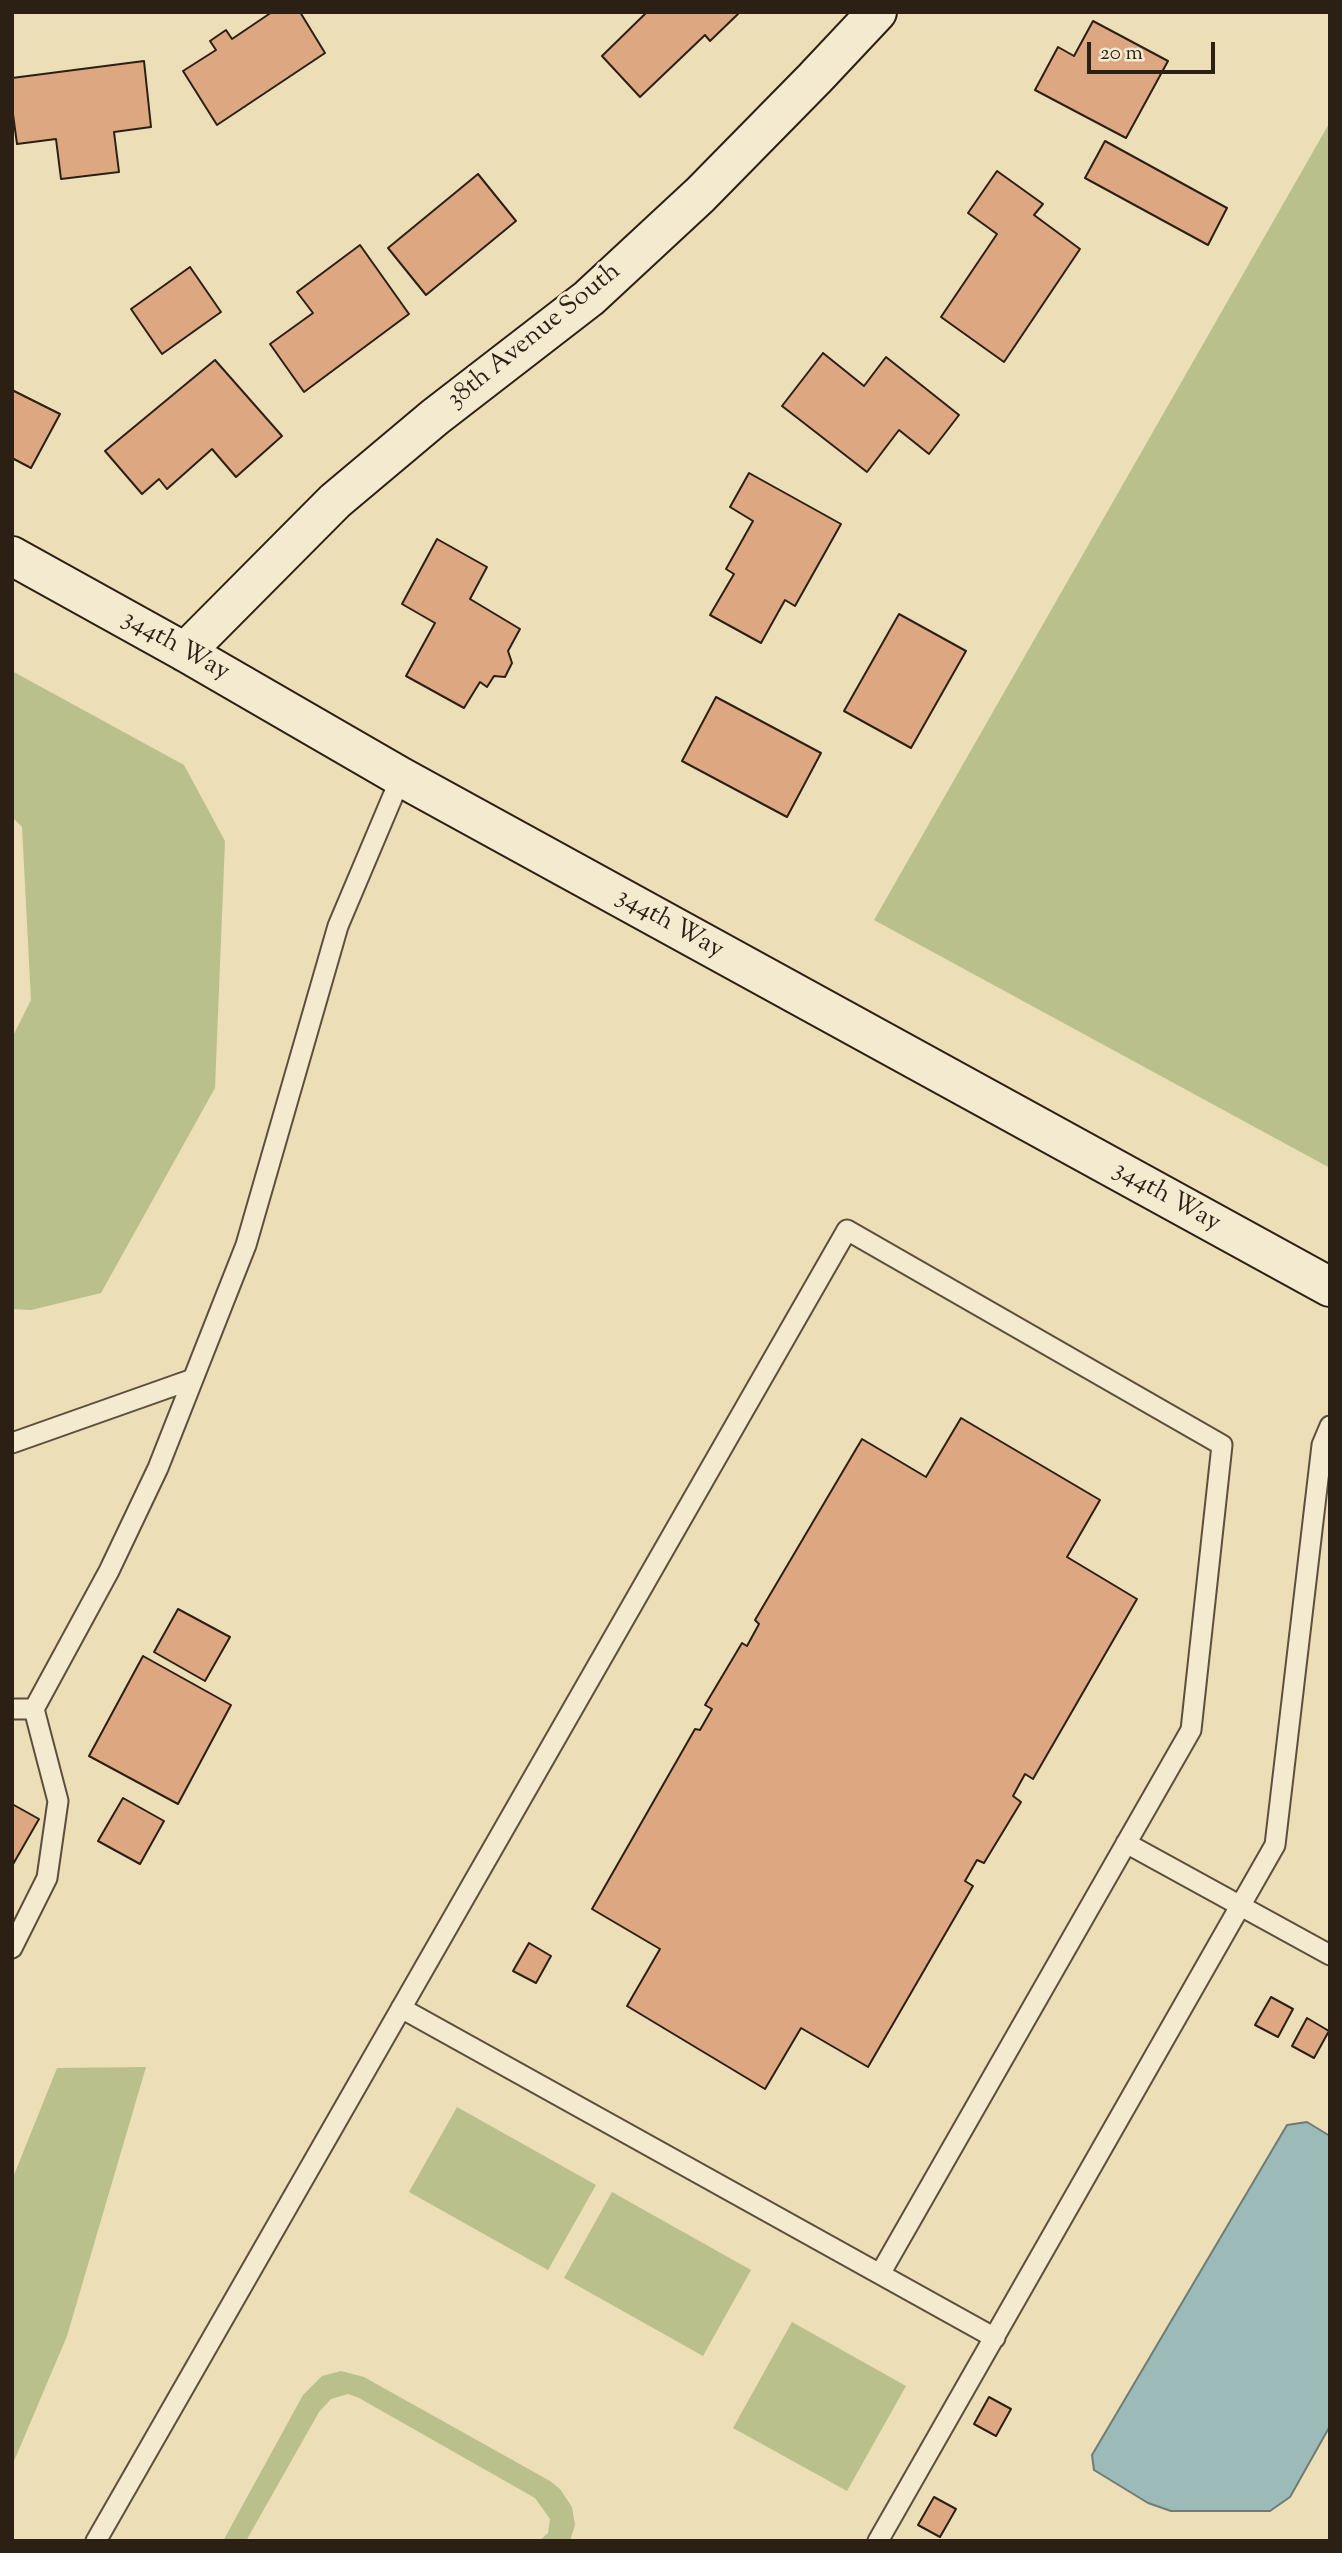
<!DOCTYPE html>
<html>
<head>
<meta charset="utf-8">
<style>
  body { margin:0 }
  #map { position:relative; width:1342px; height:2553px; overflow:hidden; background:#ecdeb7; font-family:"Sorts Mill Goudy",serif }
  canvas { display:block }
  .frame { position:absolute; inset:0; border:14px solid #2c1f14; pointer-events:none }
  .scale { position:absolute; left:1087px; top:42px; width:128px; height:32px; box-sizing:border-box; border:4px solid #2c1f14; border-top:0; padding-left:9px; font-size:21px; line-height:24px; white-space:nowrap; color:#2c1f14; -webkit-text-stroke:5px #f3ead0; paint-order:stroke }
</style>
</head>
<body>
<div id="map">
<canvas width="1342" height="2553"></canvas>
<div class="frame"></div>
<div class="scale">20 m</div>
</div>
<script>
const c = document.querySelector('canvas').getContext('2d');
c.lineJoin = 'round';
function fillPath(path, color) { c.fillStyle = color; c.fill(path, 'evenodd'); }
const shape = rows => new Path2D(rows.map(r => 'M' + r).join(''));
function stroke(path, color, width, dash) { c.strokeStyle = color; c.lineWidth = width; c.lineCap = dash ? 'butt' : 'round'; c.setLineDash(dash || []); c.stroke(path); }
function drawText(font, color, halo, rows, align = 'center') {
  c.font = font + ' "Sorts Mill Goudy",serif'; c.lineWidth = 6; c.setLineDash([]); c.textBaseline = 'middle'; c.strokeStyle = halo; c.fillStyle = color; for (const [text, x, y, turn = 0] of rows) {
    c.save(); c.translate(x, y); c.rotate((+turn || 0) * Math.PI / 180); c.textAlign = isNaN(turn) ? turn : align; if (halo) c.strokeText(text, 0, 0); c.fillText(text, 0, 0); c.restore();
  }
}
fillPath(shape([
  [1330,122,1330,1168,874,920],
  [12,671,184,765,225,841,215,1088,101,1293,31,1310,12,1309,12,1038,31,1000,22,827,12,817],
  [146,2067,67,2336,12,2466,12,2180,57,2068],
  [457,2107,596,2185,548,2270,409,2192],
  [612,2192,751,2270,703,2356,564,2278],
  [792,2322,906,2386,847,2491,733,2428],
  [341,2371,364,2377,550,2481,560,2489,572,2507,575,2525,570,2541,539,2541,548,2533,550,2519,535,2498,359,2398,348,2394,331,2399,319,2412,246,2541,223,2541,303,2395,322,2376]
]), '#bac08c');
const water = shape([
  [1307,2122,1330,2136,1330,2426,1290,2497,1270,2511,1171,2511,1148,2503,1094,2470,1092,2455,1287,2125,1307,2122]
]);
fillPath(water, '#9cbab8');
stroke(water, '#6f7c76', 2);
const building = shape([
  [272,12,300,12,325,53,217,125,183,71,216,50,210,41,226,30,232,39,272,12],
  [647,12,737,12,738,14,710,41,705,35,640,97,602,56,647,12],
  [1093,21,1168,61,1126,138,1035,90,1058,47,1074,56,1093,21],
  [144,61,151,127,114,132,119,172,61,179,56,139,17,144,12,107,12,78,144,61],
  [1105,141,1227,208,1208,245,1085,178,1105,141],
  [997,171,1043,204,1034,215,1080,249,1004,362,941,317,997,234,968,213,997,171],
  [478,174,516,221,426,295,388,248,478,174],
  [360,245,409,314,304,392,270,344,313,313,297,292,360,245],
  [190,267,221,312,162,354,131,309,190,267],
  [823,353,864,386,886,357,959,415,929,454,899,430,867,472,782,406,823,353],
  [215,360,282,436,236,477,212,449,167,489,159,479,142,494,105,451,215,360],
  [12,390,60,414,31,468,12,458,12,390],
  [749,473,841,524,795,606,785,600,761,643,710,615,734,574,726,569,753,521,730,507,749,473],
  [437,539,487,567,470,599,520,629,508,651,512,663,505,677,494,676,487,687,480,682,464,708,406,676,435,623,402,604,437,539],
  [899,614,966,651,911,748,844,711,899,614],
  [716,697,821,753,787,817,682,761,716,697],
  [961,1418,1100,1500,1067,1557,1137,1599,1033,1779,1025,1774,1013,1796,1021,1802,984,1863,977,1860,965,1881,973,1886,868,2067,801,2028,765,2089,627,2006,660,1949,592,1909,695,1729,700,1730,712,1709,705,1705,742,1643,747,1646,759,1624,755,1620,862,1439,926,1477,961,1418],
  [178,1609,230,1637,205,1681,154,1652,178,1609],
  [143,1656,231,1705,178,1804,89,1756,143,1656],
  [123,1798,164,1821,140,1864,98,1841,123,1798],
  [12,1804,39,1819,12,1866,12,1804],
  [529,1943,551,1956,536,1983,513,1971,529,1943],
  [1271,1997,1293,2009,1278,2037,1255,2025,1271,1997],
  [1307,2018,1329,2031,1314,2058,1292,2046,1307,2018],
  [989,2397,1011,2409,996,2436,974,2424,989,2397],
  [934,2497,956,2509,940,2537,918,2525,934,2497]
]);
fillPath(building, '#dda782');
stroke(building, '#2c1f14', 2);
const lane = shape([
  [12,1443,193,1379],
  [12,1709,34,1709,109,1571,158,1468,246,1245,338,926,401,777],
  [1126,1843,1330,1955],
  [12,1948,47,1878,58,1801,34,1709],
  [401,2008,995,2338],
  [96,2541,847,1230,1222,1445,1191,1730,880,2274],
  [878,2541,1275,1845,1322,1445,1330,1426]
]);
const secondary = shape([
  [12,556,185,652,401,777,1330,1287],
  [185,652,335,501,435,417,589,298,700,195,815,78,877,12]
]);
stroke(lane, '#5c4f3d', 23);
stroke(secondary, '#2c1f14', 42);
stroke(lane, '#f3ead0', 19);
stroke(secondary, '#f3ead0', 38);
drawText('26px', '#2c1f14', '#f3ead0', [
  ["38th Avenue South",535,337,-39],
  ["344th Way",175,647,29],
  ["344th Way",669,925,29],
  ["344th Way",1166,1198,29]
]);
</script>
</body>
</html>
